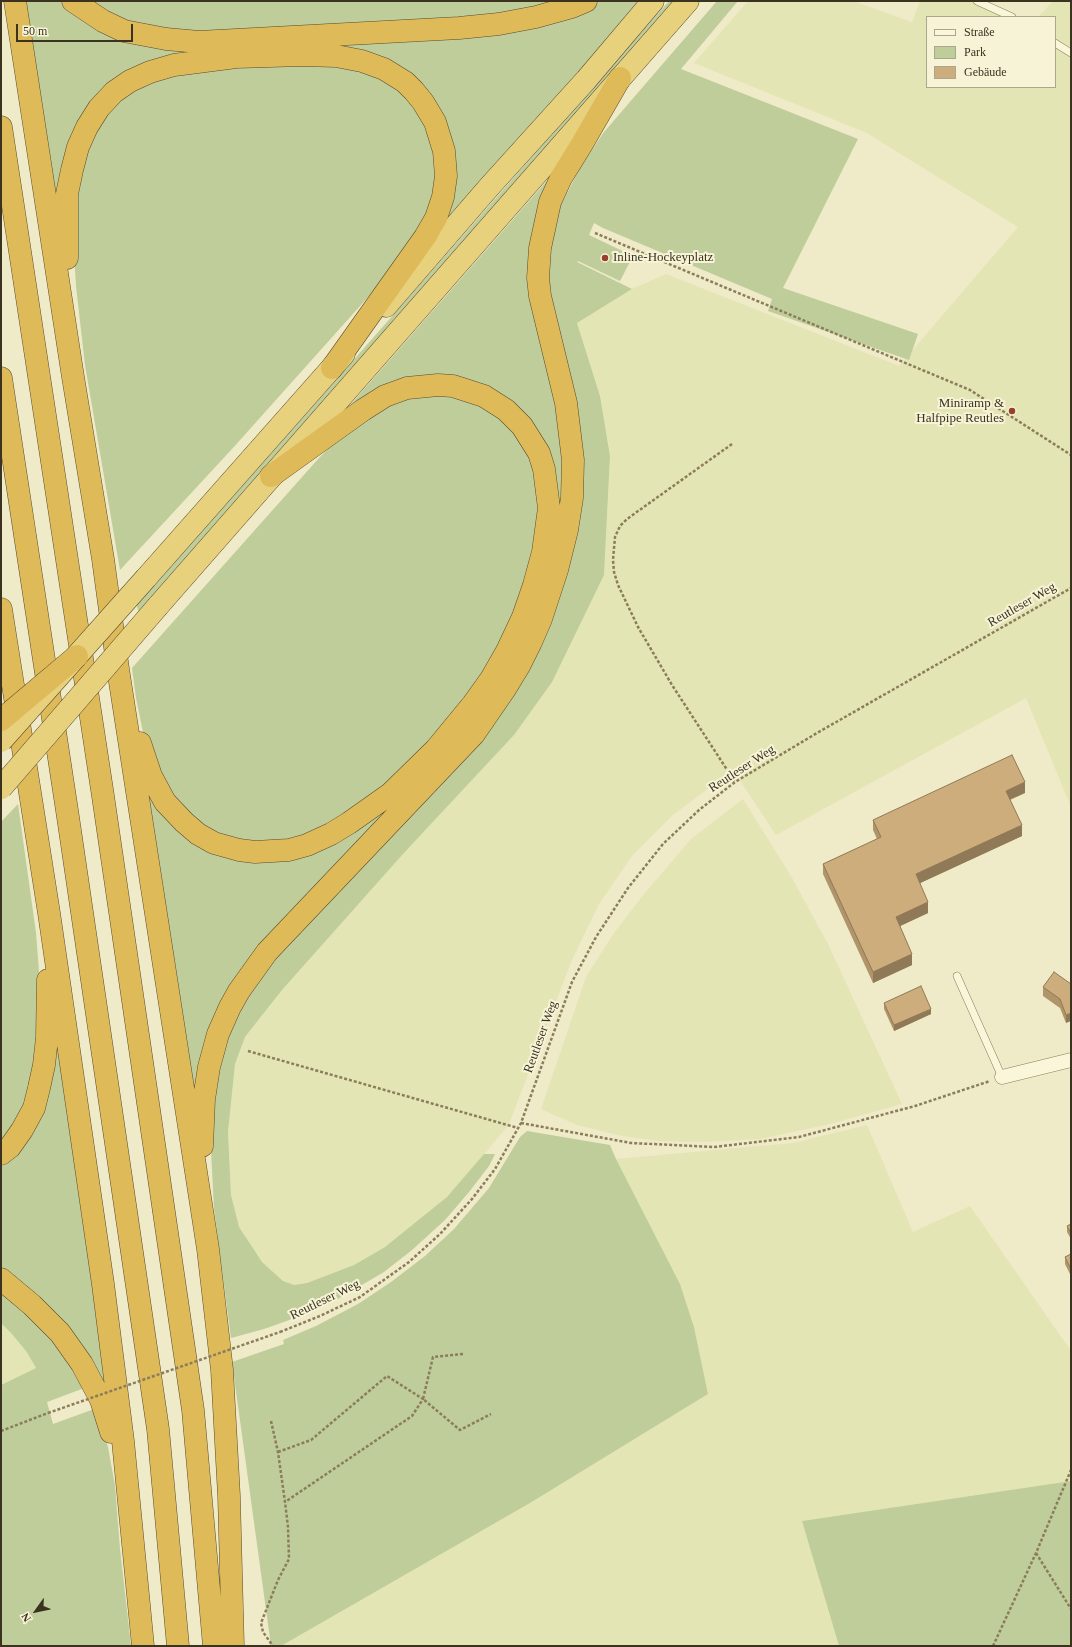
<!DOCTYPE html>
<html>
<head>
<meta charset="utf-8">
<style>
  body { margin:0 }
  #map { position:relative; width:1072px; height:1647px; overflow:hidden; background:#efeac7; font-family:Georgia,serif }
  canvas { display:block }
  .frame { position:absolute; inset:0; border:2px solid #3b3220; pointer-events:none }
  .legend { position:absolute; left:926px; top:16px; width:130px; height:72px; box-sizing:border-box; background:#f6f3d6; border:1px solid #aba68d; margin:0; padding:5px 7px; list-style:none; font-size:12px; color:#3b3220 }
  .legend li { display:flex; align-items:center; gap:8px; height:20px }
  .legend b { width:20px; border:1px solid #aba68d }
  .north { position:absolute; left:16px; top:1591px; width:40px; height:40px; -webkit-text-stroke:3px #f6f3d6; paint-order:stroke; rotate:237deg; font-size:11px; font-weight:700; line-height:16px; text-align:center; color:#3b3220 }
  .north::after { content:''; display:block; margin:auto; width:14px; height:18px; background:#3b3220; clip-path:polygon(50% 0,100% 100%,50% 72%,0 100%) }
  .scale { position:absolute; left:16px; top:24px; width:117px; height:18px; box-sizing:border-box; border:2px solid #3b3220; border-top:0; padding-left:5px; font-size:12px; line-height:14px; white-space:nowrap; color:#3b3220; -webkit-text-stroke:3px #f6f3d6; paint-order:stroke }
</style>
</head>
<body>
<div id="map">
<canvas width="1072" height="1647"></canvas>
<div class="frame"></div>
<ul class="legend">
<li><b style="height:5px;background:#f9f6da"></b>Straße</li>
<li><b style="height:11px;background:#becd9a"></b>Park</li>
<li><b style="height:11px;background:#cdad7c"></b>Gebäude</li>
</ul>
<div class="north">N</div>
<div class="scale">50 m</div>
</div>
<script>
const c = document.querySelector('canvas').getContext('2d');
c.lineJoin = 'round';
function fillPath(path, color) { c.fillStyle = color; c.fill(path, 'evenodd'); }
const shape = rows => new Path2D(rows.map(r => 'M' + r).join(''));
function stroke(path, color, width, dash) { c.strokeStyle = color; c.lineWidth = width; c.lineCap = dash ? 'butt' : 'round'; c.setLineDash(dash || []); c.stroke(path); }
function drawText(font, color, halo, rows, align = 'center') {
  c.font = font + ' Georgia,serif'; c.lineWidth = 4; c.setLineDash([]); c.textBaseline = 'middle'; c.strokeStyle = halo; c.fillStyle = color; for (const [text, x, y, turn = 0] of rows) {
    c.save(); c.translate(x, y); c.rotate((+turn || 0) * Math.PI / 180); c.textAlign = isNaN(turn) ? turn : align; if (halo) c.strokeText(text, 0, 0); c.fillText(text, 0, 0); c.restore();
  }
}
fillPath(shape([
  [748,1,853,1,912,22,920,1,968,1,987,7,1005,17,927,17,927,87,1055,87,1055,17,1038,17,1053,1,1071,1,1071,807,1026,698,776,835,733,770,673,815,632,856,599,904,572,960,509,1124,465,1178,447,1197,416,1223,385,1247,354,1265,307,1283,294,1285,283,1281,262,1262,251,1247,239,1227,231,1195,228,1132,235,1064,245,1037,282,990,403,854,514,735,604,575,610,456,600,396,577,323,632,289,666,274,899,366,1018,227,867,133,694,63],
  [743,799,791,876,828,944,902,1104,830,1124,760,1139,701,1142,659,1141,622,1136,577,1125,541,1109,586,977,614,933,644,894,691,839],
  [867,1125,913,1232,970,1206,1071,1351,1071,1481,802,1521,839,1646,281,1646,530,1503,708,1394,694,1327,680,1284,616,1159,793,1143],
  [1,1323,11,1333,26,1351,36,1368,1,1385]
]), '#e4e5b4');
fillPath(shape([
  [23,1,61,1,70,8,112,33,389,39,594,1,639,1,422,254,442,223,435,106,345,51,120,80,57,216],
  [85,1,568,1,527,13,210,36,130,25],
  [669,1,681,1,139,614,136,603,167,570,300,421],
  [717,1,738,1,681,69,858,139,783,288,918,334,909,360,768,311,772,299,603,228,594,223,589,235,633,256,620,281,578,261,577,262,632,289,577,323,600,396,610,456,604,575,552,682,514,735,403,854,282,990,245,1037,235,1064,228,1132,231,1195,239,1227,262,1262,283,1281,294,1285,307,1283,354,1265,385,1247,447,1197,484,1154,495,1154,489,1166,469,1192,445,1220,412,1250,384,1272,336,1300,309,1313,264,1329,231,1338,214,1209,210,1130,214,1085,228,1028,276,954,422,802,575,525,547,260,559,209,580,168,604,132],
  [291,63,354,67,393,83,423,117,439,168,434,206,403,258,232,449,120,570,85,365,76,286,72,219,77,180,97,124,128,91,182,70],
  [587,135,556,182,543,210,534,240,533,275,537,308,561,408,567,445,567,475,564,509,558,545,550,578,537,616,509,669,470,729,276,933,249,966,229,997,216,1023,204,1063,198,1108,192,1110,142,793,153,795,186,832,200,843,229,856,244,859,263,860,279,859,304,853,328,844,405,791,461,736,491,695,521,641,539,595,551,557,557,521,556,496,553,475,546,454,537,437,524,420,508,404,493,394,475,386,455,382,437,381,416,382,394,388,373,398,330,428],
  [453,395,493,410,523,439,542,488,529,583,482,682,396,781,325,831,273,846,210,835,171,798,146,747,136,698,132,668,319,458,339,438,385,404,408,397],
  [18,804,36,933,41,997,32,1093,1,1147,1,822],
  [57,1033,106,1381,100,1383,1,1272,1,1162],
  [527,1131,610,1145,616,1159,680,1284,694,1327,708,1394,530,1503,281,1646,271,1646,232,1362,284,1344,283,1340,316,1326,358,1304,391,1282,425,1256,454,1229,489,1188,520,1137],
  [1,1288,43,1325,87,1387,47,1402,53,1424,97,1408,108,1447,115,1486,120,1549,131,1646,1,1646,1,1385,36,1368,26,1351,11,1333,1,1323],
  [1071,1481,1071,1646,839,1646,802,1521]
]), '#becd9a');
const service = shape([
  [977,1,1012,17],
  [1055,43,1071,53],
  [957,976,1002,1077]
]);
const minor = shape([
  [1002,1077,1071,1060]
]);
const trunk = shape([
  [386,306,490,186,586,80,653,1],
  [146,578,344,354],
  [158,606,688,1]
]);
const motorway = shape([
  [15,1,73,377,103,559,118,669,208,1249,222,1370,229,1496,233,1646],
  [73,1,103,21,124,31,166,39,199,42,459,28,499,24,536,17,572,7,586,1],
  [1,127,103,796,193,1410,214,1646],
  [67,258,67,194,72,170,78,147,87,127,99,108,114,92,130,81,150,72,174,65,236,57,302,55,336,56,362,61,384,69,405,82,414,91,423,102,435,122,444,151,446,176,443,197,436,218,425,237,332,368],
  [1,378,68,817,158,1429,178,1646],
  [1,609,49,913,103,1284,123,1441,143,1646],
  [140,743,151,776,165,802,184,822,198,834,214,843,239,850,255,852,289,850,307,845,331,834,349,823,390,794,436,749,473,704,491,679,507,651,523,617,534,585,543,552,549,508,544,469,539,453,522,426,506,410,484,396,453,386,438,385,407,388,385,396,363,410,271,476],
  [202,1146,204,1099,209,1067,218,1034,230,1007,239,991,267,952,474,734,505,689,519,666,531,642,541,619,557,570,567,530,572,498,573,460,566,403,540,296,538,278,540,248,550,202,561,178,582,144,620,78],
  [1,1154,10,1147,22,1130,34,1108,39,1088,44,1065,47,1038,48,980],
  [1,1279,32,1305,60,1333,82,1364,101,1400,111,1432]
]);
stroke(service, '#8b7d5c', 8);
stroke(minor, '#8b7d5c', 15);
stroke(trunk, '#594a30', 23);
stroke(motorway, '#594a30', 23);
stroke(shape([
  [595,233,970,390,1071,455],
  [732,444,627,519,620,526,615,537,613,560,614,572,618,585,638,627,672,685,735,782],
  [248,1051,518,1128],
  [521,1123,631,1143,714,1147,799,1137,915,1106,990,1081],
  [280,1332,320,1316,360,1297,409,1262,440,1234,472,1199,495,1169,521,1123,572,982,596,937,628,888,663,844,699,810,735,782,817,733,1071,588],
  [463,1354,433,1357,423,1399,460,1430,491,1414],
  [271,1421,278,1452,285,1502,288,1527,289,1559,278,1580,261,1623,263,1632,273,1646],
  [1,1431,48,1413],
  [278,1452,311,1440,387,1376,423,1399,412,1416,285,1502],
  [1036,1553,1071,1609],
  [993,1646,1036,1553,1071,1470]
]), '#8b7d5c', 2.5, [3, 2]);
stroke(service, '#f9f6da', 7);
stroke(minor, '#f9f6da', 14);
stroke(trunk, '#e8d17c', 22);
stroke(motorway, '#debb58', 22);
const trunkBridge = shape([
  [1,741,146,578],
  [1,788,158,606]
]);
const motorwayBridge = shape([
  [1,720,77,656]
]);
stroke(trunkBridge, '#594a30', 23, []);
stroke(motorwayBridge, '#594a30', 23, []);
stroke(shape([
  [48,1413,280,1332]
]), '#8b7d5c', 2.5, [3, 2]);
stroke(trunkBridge, '#e8d17c', 22);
stroke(motorwayBridge, '#debb58', 22);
fillPath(shape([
  [1025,793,1010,800,1022,836,920,883,928,913,900,926,912,965,873,983,823,874,823,864,877,839,873,830,873,820],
  [1071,984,1066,1023,1060,1008,1043,996,1043,987],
  [884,1003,931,1014,894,1031,884,1009],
  [1071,1224,1071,1239,1067,1232,1067,1226],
  [1071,1254,1071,1276,1065,1264,1065,1257]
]), '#b0956b');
fillPath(shape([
  [1025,782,1025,793,1006,801,1006,791],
  [1022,825,1022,836,916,885,916,874],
  [928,902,928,913,896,928,896,917],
  [912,954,912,965,873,983,873,972],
  [931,1009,931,1014,894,1031,894,1025],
  [1071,1013,1071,1021,1066,1023,1066,1015]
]), '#907957');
const building = shape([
  [1012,755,1025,782,1006,791,1022,825,916,874,928,902,896,917,912,954,873,972,823,864,881,837,873,820,1012,755],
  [1054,972,1071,984,1071,1013,1066,1015,1060,999,1043,987,1054,972],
  [921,986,931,1009,894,1025,884,1003,921,986],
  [1071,1224,1071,1233,1067,1226,1071,1224],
  [1071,1254,1071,1269,1065,1257,1071,1254]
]);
fillPath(building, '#cdad7c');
stroke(building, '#907957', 1);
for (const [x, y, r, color] of [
  [605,258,4,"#9a3f2b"],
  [1012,411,4,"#9a3f2b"]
]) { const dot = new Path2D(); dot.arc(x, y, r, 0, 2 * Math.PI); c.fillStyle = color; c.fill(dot); stroke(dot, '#f6f3d6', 1.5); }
drawText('13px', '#3b3220', '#f6f3d6', [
  ["Inline-Hockeyplatz",613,258],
  ["Miniramp &",1004,404,"right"],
  ["Halfpipe Reutles",1004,419,"right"]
], 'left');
drawText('13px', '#3b3220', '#f6f3d6', [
  ["Reutleser Weg",1022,605,-30],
  ["Reutleser Weg",742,769,-33],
  ["Reutleser Weg",541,1037,-70],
  ["Reutleser Weg",325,1300,-26]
]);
</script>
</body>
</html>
